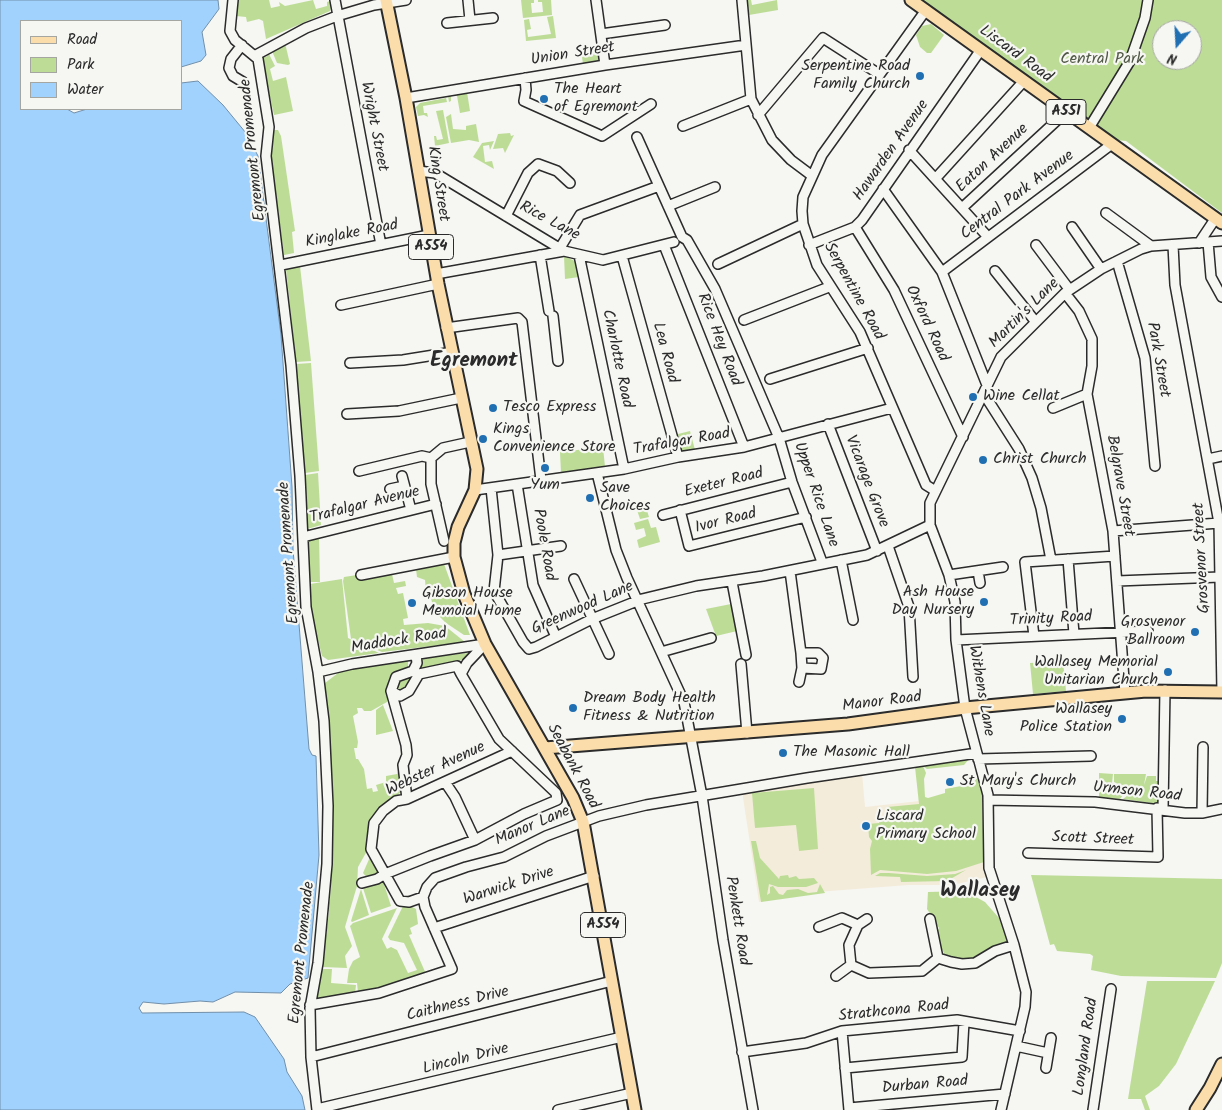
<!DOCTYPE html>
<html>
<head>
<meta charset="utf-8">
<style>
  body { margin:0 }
  #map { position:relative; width:1222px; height:1110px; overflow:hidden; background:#f6f6f2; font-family:Kalam,sans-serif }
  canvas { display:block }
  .legend { position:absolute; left:20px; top:20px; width:162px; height:90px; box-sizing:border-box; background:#f6f6f2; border:1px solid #a5a5a2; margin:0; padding:6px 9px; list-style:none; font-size:15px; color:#2b2b2b }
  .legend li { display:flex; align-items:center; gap:10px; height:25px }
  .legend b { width:25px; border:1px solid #a5a5a2 }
  .north { position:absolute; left:1152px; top:20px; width:50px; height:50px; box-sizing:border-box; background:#f6f6f2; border:1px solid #a5a5a2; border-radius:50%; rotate:199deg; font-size:14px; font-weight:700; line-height:20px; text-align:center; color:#2b2b2b }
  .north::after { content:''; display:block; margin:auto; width:18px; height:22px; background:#1f6fb2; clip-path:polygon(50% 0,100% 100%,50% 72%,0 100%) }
</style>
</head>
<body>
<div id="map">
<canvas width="1222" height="1110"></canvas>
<ul class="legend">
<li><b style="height:6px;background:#faddab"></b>Road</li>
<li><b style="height:14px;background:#bddd97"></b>Park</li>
<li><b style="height:14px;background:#a0d2fd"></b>Water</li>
</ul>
<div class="north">N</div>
</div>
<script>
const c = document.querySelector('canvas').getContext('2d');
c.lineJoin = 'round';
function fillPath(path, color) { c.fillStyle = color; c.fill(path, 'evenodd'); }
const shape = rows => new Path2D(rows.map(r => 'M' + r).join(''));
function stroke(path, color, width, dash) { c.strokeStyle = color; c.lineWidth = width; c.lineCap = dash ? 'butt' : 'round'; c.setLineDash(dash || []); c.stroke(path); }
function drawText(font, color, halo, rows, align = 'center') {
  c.font = font + ' Kalam,sans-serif'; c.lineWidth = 4.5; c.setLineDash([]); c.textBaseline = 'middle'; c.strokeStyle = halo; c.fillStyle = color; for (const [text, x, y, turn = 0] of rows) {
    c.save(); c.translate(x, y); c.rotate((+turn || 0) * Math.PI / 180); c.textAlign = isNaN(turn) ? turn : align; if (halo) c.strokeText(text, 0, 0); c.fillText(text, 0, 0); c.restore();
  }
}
fillPath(shape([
  [862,772,865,807,983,794,987,877,953,885,908,885,817,892,759,902,742,791,834,779]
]), '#f4ecda');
fillPath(shape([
  [234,0,269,0,271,8,280,6,279,2,285,6,313,0,316,9,327,6,327,2,330,1,331,7,330,11,266,39,263,21,259,19,247,22,246,17,236,16],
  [521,0,534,0,534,3,531,3,532,13,543,12,542,2,538,2,538,0,551,0,552,15,523,18],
  [747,0,751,0,752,5,777,0,778,10,749,15],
  [917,0,1222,0,1222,213,1126,141,1116,140,1097,126,1083,119],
  [1162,30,1192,30,1192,60,1162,60],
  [553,16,556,38,526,41,524,20,529,19,531,29,527,30,528,37,551,34,547,17],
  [931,24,944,35,931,53,927,53,920,47,916,35,922,26],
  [285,43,290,64,288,65,277,63,272,51],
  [598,48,599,59,598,62,583,64,581,50],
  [269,54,275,66,270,69,273,81,286,77,293,111,274,115,261,56,266,57],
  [467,92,470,111,460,113,457,96,451,96,451,101,449,102,448,96],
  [446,98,447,102,423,106,424,113,427,113,428,117,424,115,418,116,416,107,420,103],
  [443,110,449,143,435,146,434,136,436,136,437,140,443,139,436,111],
  [451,114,453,129,466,130,466,126,476,124,479,142,469,140,451,143,446,117],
  [274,130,278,130,281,136,295,231,292,232,294,253,284,255,270,149],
  [510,133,511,136,514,135,505,153,503,148,493,149,498,134],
  [494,141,490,150,489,145,483,146,485,162,492,161,494,169,473,157,482,143],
  [564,256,577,262,579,277,565,279],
  [300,266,311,361,296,362,286,269],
  [311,363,319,471,305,473,296,364],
  [690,431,695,450,682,453,678,434],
  [603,447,605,467,561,473,560,452],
  [318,473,321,525,307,529,305,475],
  [644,501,649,517,640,519,636,507,630,508,629,505],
  [648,519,651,528,656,527,660,542,639,548,637,540,646,536,644,528,636,530,634,523],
  [319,537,320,582,310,582,308,541],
  [444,563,444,564,470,635,464,635,446,623,434,611,431,598,426,591,425,580,417,577,416,569],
  [392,574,394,583,405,581,406,586,396,588,398,594,403,593,408,618,403,619,404,625,428,623,445,626,465,642,382,652,351,639,343,581,344,577,357,575,358,580],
  [342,579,348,638,379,653,328,660,322,656,313,620,310,584],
  [731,604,737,631,716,636,706,609],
  [468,653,469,656,457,662,425,669,406,689,402,691,396,687,397,681,422,658],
  [408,660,408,668,394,673,389,678,387,702,371,711,364,711,362,708,357,708,358,713,353,716,358,742,357,748,354,748,356,759,358,759,364,769,367,789,372,788,373,792,378,791,376,785,386,782,386,776,397,774,399,769,401,792,373,817,367,831,367,851,358,867,357,886,345,927,352,946,345,956,347,968,322,967,329,912,327,908,330,900,332,856,325,683,342,670],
  [1063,661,1066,691,1033,694,1030,663],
  [383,705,393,731,376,735,376,710],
  [966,758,969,759,964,765,927,769,924,767,925,764],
  [923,766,926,773,924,779,925,797,928,798,945,793,945,789,972,784,977,778,982,793,984,862,956,871,927,874,880,870,871,875,870,849,872,841,869,837,868,824,879,823,879,818,888,817,887,807,919,804,915,767],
  [1099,773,1113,774,1112,783,1121,786,1114,782,1114,774,1146,774,1144,785,1147,776,1156,776,1156,781,1158,781,1158,804,1123,799,1132,792,1125,787,1129,791,1123,795,1120,799,1099,798],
  [814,788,818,849,799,851,796,825,755,828,752,793],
  [751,841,756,841,760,858,779,879,780,876,788,875,789,878,796,876,799,879,814,878,818,883,806,887,778,887,769,884,767,895,770,893,770,887,773,886,779,894,783,895,787,890,798,889,808,893,817,892,820,884,825,893,761,902],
  [370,857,380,873,368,879,363,873],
  [966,870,947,881,901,882,900,877,875,876,880,873,889,873,927,876,955,874],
  [1031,875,1222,879,1222,963,1216,978,1121,976,1091,970,1093,956,1090,954,1057,951,1054,944,1050,945],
  [383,881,391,906,371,913,363,888],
  [361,889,369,915,352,922,351,921],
  [965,891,985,902,999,918,1008,943,987,951,976,959,961,960,945,955,938,942,936,934,939,928,927,909,928,892],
  [407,904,416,909,418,924,410,928,412,934,409,935,426,974,358,993,357,983,347,983,349,969,353,961,360,957,350,926,353,923,397,908,382,939,387,949,391,947,397,950,408,973,417,970,404,943,390,940,388,937,403,906],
  [321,969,332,969,331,983,356,985,355,994,315,1000],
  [1147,981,1215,981,1176,1064,1159,1086,1145,1096,1150,1110,1145,1110,1141,1099,1128,1099]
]), '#bddd97');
const water = shape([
  [0,0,218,0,219,9,202,32,206,55,201,61,181,67,181,21,21,21,21,109,67,109,74,113,87,109,181,109,181,83,198,81,223,105,246,133,258,156,281,335,292,487,293,549,309,749,312,755,316,756,319,855,308,978,290,984,281,993,235,992,213,1002,200,1001,164,1004,143,1002,139,1008,142,1013,244,1012,255,1017,284,1059,287,1072,302,1096,305,1110,0,1110,0,0]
]);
fillPath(water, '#a0d2fd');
stroke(water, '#718fa9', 1);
const minor = shape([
  [233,0,230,31,235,40,258,59,269,127,266,156,291,365,300,476,306,607,318,672,324,721,328,806,327,864,318,963,310,1008,311,1057,317,1110],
  [335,0,381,245],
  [468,0,470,20],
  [596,0,605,65],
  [742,0,751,99,772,140,791,160,811,175],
  [926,10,822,155,803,197,802,211,803,224,817,265,860,332,926,485,934,490],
  [447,23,493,18],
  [601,34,665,25],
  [242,45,231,59,229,68,233,76,243,82],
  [256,55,306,28,337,16,374,5,406,0],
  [525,78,526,90,524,101,602,136,651,104],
  [406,98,605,65,746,45],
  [758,115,823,38,879,74],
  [683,126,751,99],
  [1089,128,1130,61,1145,18,1148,0],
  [637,137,682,237,687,240,715,289,779,438,792,482,822,562],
  [909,150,988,237],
  [418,171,435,173,564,251,603,260,674,242],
  [936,178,1023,82],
  [883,189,942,272,987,385],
  [668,206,715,187],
  [962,208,1066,112],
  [1106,213,1151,246],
  [506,216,528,173,538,164,557,171,570,183],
  [855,227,894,290,963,437],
  [1072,227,1101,269],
  [1208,242,1211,277,1222,297],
  [1199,243,1215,219],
  [664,245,744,447],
  [809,245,855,227,862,220,980,51],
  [1036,245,1069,289],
  [1173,245,1175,285,1219,523,1222,692],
  [560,248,580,215,659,186],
  [540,255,549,311],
  [579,255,624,469],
  [622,256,678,457],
  [1117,261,1145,358,1155,466],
  [718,264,803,224],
  [281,265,429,235],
  [995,271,1035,321],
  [942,272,1112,144],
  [436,274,564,251],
  [1065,293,1079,311,1092,339,1092,366,1087,394,1113,531,1125,693],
  [341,305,438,284],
  [553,316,558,361],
  [744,320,829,287],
  [446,328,518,318,522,322,541,480],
  [350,363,403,360,453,352],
  [770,379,868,348],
  [984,394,1019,449,1032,478,1041,508,1051,560],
  [1053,408,1087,394],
  [347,414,399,411,461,398],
  [828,424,877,551],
  [1208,459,1222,456],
  [359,471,422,456,431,458],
  [597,473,616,550,627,578,684,702,702,796,723,940,753,1110],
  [402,476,411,510],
  [517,484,533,585,556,637],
  [491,488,498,555,494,591,523,642,529,649,536,647,592,619,642,599,696,586,763,576,867,555,930,525],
  [390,489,404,486],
  [475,490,624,469,678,457,744,447,892,408],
  [680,510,689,546,806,517],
  [663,515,792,482],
  [1113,531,1219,523],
  [303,537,436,504],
  [444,541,431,484,431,458,443,448,470,442],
  [888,546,909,607,913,677],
  [498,555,561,546],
  [1068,559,1074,634],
  [841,560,853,620],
  [790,571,801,653,802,668,799,682],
  [978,571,980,583],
  [361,575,454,557],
  [949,575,1003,567],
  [574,579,609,654],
  [1117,581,1220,577],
  [732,582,746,655],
  [1034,636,1025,562,1115,556],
  [956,640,1148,631],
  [661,652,711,638],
  [801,653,818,653,823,658,821,669,802,668],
  [741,664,747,733],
  [318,672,352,664,485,644],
  [391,691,400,696,409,691,419,674,457,666,461,674,467,663,485,644],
  [978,759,1091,756],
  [445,782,455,797,475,840],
  [407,799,403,765,407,755,406,745,391,691,396,677,413,671,417,663,416,655],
  [988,800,1095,802,1185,813,1202,813,1222,809],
  [1163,809,1165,690],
  [1202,813,1203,747],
  [1028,853,1158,857,1157,808],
  [362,883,377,879,385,874,430,856,475,840,524,814,557,800,556,793,499,739,461,674],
  [423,897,409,902,400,901,371,849,374,823,383,811,396,801,407,799,512,751],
  [930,919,938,958,951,962,962,964,975,963,995,951,1014,945],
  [858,925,867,919],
  [819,927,842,918,858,925,849,945,851,965],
  [434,928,594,876],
  [836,976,851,965,869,973,922,971,938,958],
  [310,1005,379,993,452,969,425,907,423,897,427,887,435,878,466,867,504,857,546,836,599,816,646,805,807,778,977,753],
  [842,1031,849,1110],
  [1016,1046,1048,1053],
  [742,1052,806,1043,842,1031,957,1020,1020,1031],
  [311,1057,612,981],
  [845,1068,962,1057,964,1022],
  [1046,1068,1051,1038],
  [849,1108,1005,1094],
  [317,1109,622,1037],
  [558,1110,632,1093],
  [1001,1110,1025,1007,1026,992,1014,945,989,868,988,795,965,708,956,640,955,602,949,575,930,525,930,503,1001,357,1065,293,1101,269,1141,249,1151,246,1222,241],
  [1093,1110,1111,989]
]);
const major = shape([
  [386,0,406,98,438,284,477,469,475,490,458,527,454,543,454,557,464,594,485,644,573,798,583,822,635,1110],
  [911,0,1222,223],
  [545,748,848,724,965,708,1146,691,1222,692],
  [1196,1110,1210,1088,1222,1064]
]);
stroke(minor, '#2b2b2b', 12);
stroke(major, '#2b2b2b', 15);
stroke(minor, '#f6f6f2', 9);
stroke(major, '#faddab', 11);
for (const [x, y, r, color] of [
  [920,76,5,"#1f6fb2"],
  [544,99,5,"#1f6fb2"],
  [973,397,5,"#1f6fb2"],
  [493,408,5,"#1f6fb2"],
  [483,439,5,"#1f6fb2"],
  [983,460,5,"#1f6fb2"],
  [545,468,5,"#1f6fb2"],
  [590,498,5,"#1f6fb2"],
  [984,602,5,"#1f6fb2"],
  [412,603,5,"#1f6fb2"],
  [1195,632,5,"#1f6fb2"],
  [1168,672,5,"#1f6fb2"],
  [573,708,5,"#1f6fb2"],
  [1122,719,5,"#1f6fb2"],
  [783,753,5,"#1f6fb2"],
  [950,782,5,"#1f6fb2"],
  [866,826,5,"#1f6fb2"]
]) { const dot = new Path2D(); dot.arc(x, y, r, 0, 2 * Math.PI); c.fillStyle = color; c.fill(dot); stroke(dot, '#f6f6f2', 2); }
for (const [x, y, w] of [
  [1066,112,40],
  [431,247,45],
  [603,925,45]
]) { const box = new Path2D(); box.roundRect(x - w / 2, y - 12.5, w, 25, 4); c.fillStyle = '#f6f6f2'; c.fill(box); stroke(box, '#2b2b2b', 1); }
drawText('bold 15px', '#2b2b2b', null, [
  ["A551",1066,112],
  ["A554",431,247],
  ["A554",603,925]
]);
drawText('16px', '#2b2b2b', '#f6f6f2', [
  ["Union Street",573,55,-9],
  ["Liscard Road",1015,55,36],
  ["Wright Street",373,127,79],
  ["Egremont Promenade",254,150,-96],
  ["Hawarden Avenue",892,151,-55],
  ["Eaton Avenue",993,159,-43],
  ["King Street",437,184,81],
  ["Central Park Avenue",1018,196,-37],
  ["Rice Lane",549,222,28],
  ["Kinglake Road",352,235,-11],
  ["Serpentine Road",853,292,61],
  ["Martin's Lane",1025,314,-45],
  ["Oxford Road",926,324,65],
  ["Rice Hey Road",718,340,69],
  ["Lea Road",664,353,75],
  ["Charlotte Road",616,359,78],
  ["Park Street",1157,360,80],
  ["Trafalgar Road",682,443,-10],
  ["Vicarage Grove",866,482,69],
  ["Exeter Road",724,484,-14],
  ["Belgrave Street",1119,486,80],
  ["Upper Rice Lane",815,495,71],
  ["Trafalgar Avenue",365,506,-14],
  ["Ivor Road",726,522,-14],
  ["Poole Road",543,545,80],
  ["Egremont Promenade",290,553,-94],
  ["Grosvenor Street",1203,558,-93],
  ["Greenwood Lane",583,609,-24],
  ["Trinity Road",1051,620,-3],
  ["Maddock Road",399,642,-9],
  ["Withens Lane",980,691,80],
  ["Manor Road",882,703,-7],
  ["Seabank Road",572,767,62],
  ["Webster Avenue",436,770,-25],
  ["Urmson Road",1137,793,6],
  ["Manor Lane",533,827,-23],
  ["Scott Street",1093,840,2],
  ["Warwick Drive",509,887,-18],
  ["Penkett Road",736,921,81],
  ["Egremont Promenade",303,953,-84],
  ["Caithness Drive",458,1005,-14],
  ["Strathcona Road",894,1012,-6],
  ["Longland Road",1087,1047,-82],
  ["Lincoln Drive",466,1060,-14],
  ["Durban Road",925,1086,-5]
]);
drawText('16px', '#505846', '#f6f6f2', [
  ["Central Park",1102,60]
]);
drawText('16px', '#2b2b2b', '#f6f6f2', [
  ["Serpentine Road",910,67,"right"],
  ["Family Church",910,85,"right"],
  ["The Heart",554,90],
  ["of Egremont",554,108],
  ["Wine Cellat",983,397],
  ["Tesco Express",503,408],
  ["Kings",493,430],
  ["Convenience Store",493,448],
  ["Christ Church",993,460],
  ["Yum",545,486,"center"],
  ["Save",600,489],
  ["Choices",600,507],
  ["Ash House",974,593,"right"],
  ["Day Nursery",974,611,"right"],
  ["Gibson House",422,594],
  ["Memoial Home",422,612],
  ["Grosvenor",1185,623,"right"],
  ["Ballroom",1185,641,"right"],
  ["Wallasey Memorial",1158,663,"right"],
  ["Unitarian Church",1158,681,"right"],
  ["Dream Body Health",583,699],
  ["Fitness & Nutrition",583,717],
  ["Wallasey",1112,710,"right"],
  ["Police Station",1112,728,"right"],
  ["The Masonic Hall",793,753],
  ["St Mary's Church",960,782],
  ["Liscard",876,817],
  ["Primary School",876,835]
], 'left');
drawText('bold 21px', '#2b2b2b', '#f6f6f2', [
  ["Egremont",474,362],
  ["Wallasey",980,892]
]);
</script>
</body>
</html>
